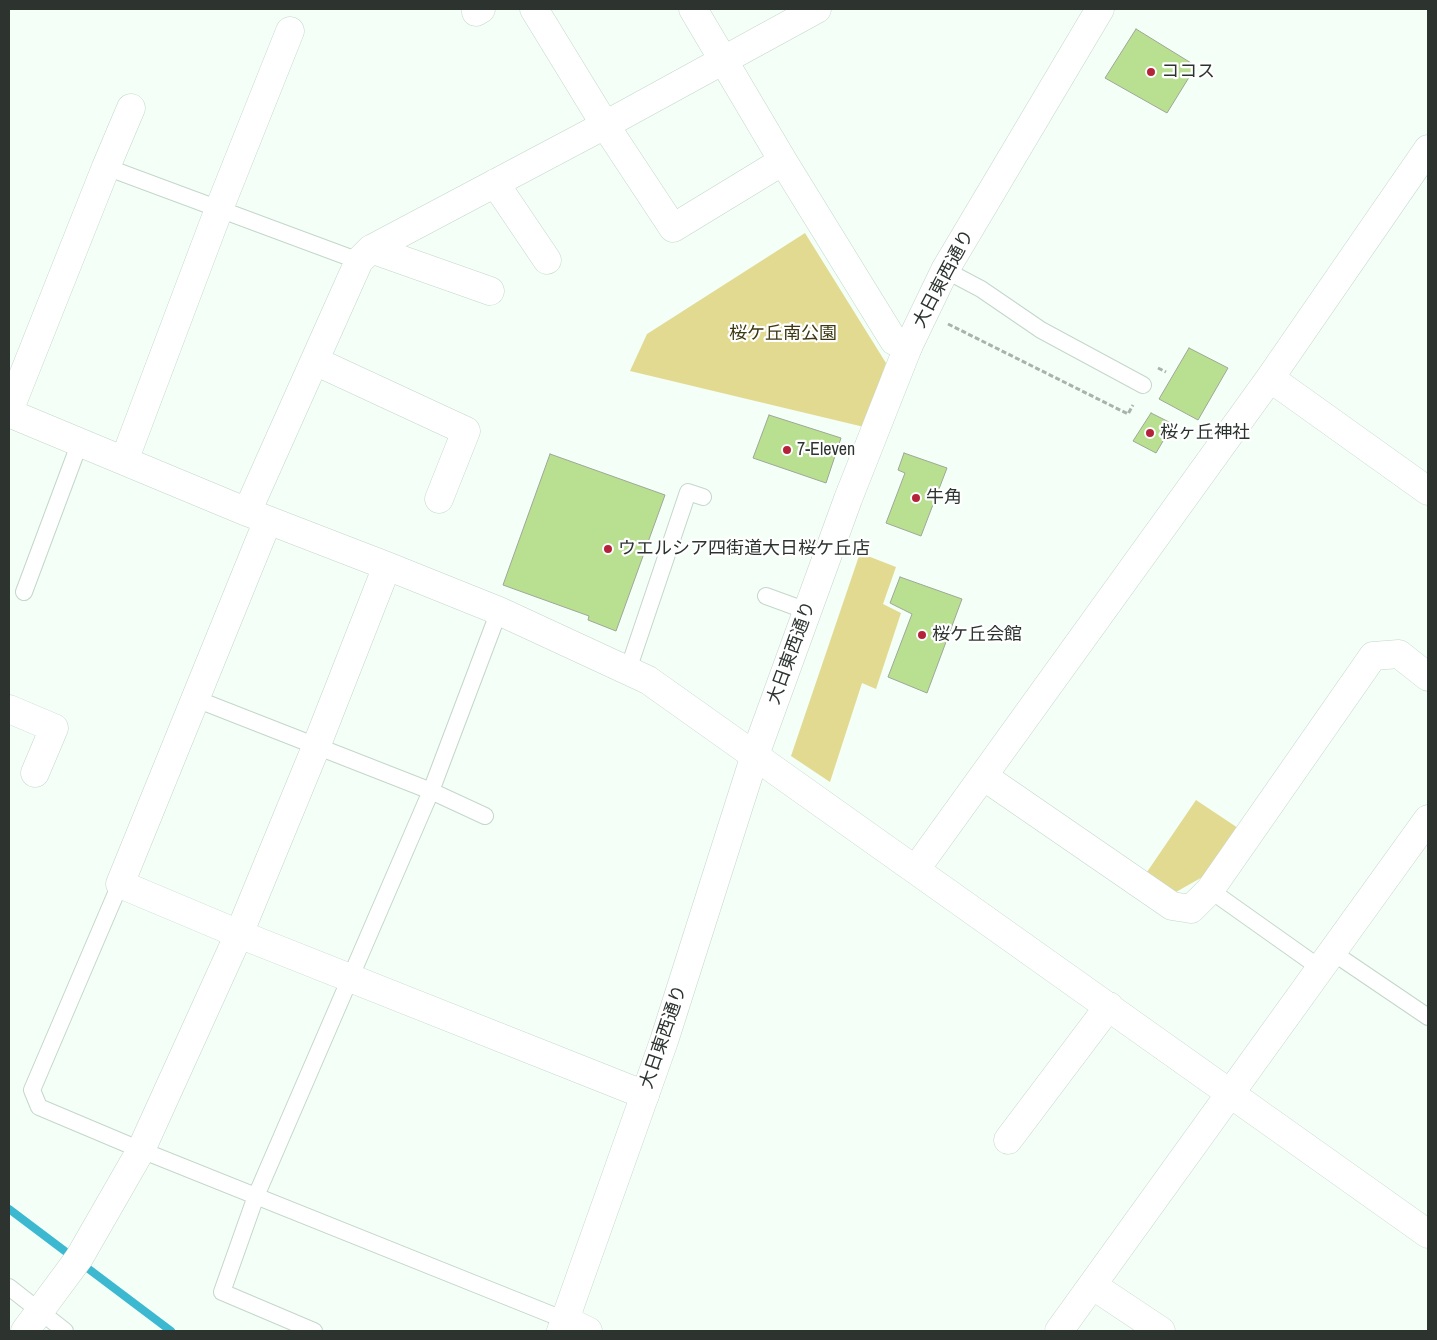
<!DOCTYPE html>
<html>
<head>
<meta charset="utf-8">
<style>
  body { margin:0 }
  #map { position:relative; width:1437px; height:1340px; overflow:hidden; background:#f3fff7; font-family:"Archivo Narrow",sans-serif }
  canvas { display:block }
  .frame { position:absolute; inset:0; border:10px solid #2d3430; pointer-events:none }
</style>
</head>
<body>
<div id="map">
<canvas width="1437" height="1340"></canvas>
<div class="frame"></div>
</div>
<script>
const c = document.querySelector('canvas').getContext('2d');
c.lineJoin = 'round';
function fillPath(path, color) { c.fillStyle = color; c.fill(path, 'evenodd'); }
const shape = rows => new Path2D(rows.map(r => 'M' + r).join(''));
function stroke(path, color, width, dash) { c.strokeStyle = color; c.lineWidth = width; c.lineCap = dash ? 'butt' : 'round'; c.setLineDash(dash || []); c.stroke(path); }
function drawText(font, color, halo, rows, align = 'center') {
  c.font = font + ' "Archivo Narrow","Noto Sans JP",sans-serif'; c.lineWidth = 4.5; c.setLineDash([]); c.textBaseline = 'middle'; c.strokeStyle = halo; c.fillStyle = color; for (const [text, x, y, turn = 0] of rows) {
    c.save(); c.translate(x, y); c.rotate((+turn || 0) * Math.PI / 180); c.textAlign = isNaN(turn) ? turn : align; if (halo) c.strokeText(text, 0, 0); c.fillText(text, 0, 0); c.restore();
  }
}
fillPath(shape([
  [805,233,886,363,864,427,630,371,647,334],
  [860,553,896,567,883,604,901,613,876,689,862,683,830,782,791,756],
  [1196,800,1238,828,1206,875,1176,892,1147,872]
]), '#e3da91');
stroke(shape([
  [9,1209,171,1331]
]), '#3cb9d1', 8);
const building = shape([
  [1136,29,1196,66,1167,113,1105,78,1136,29],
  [1189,348,1228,368,1198,420,1159,399,1189,348],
  [1151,413,1173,424,1156,453,1133,441,1151,413],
  [769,415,841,438,826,483,753,458,769,415],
  [904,453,947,468,921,536,886,523,905,473,898,470,904,453],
  [550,454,665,495,616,631,588,620,589,616,503,585,550,454],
  [900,577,962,599,927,693,888,677,912,614,890,603,900,577]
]);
fillPath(building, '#b9e091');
stroke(building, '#9ea797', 1);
const service = shape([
  [106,167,359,261],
  [945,270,981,289,1041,330,1143,385],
  [24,592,80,442],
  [766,596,807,611],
  [628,670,688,492,703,497],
  [196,699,431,791,485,816],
  [120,884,32,1090,39,1107,141,1150,565,1320],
  [1210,890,1320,968],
  [1332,952,1428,1017],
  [9,1287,65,1331],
  [314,1331,222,1292,256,1196,431,791,499,611]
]);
const minor = shape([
  [534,9,605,125,673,228,783,161],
  [693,9,783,161,894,341,908,347],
  [476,12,481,9],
  [495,183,547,260],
  [371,249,490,291],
  [315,361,466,431,439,499],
  [1270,378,1428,491],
  [9,411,106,167,131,108],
  [9,413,247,512,387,566,499,611,648,680,1428,1234],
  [124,461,219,209,290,31],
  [247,512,359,261,371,249,605,125,817,9],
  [268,520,120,884,239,934,645,1095],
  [9,709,54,728,35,773],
  [983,776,1172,906,1191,909,1210,890,1373,656,1399,654,1428,677],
  [916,869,1270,378,1428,149],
  [1008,1140,1109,1006],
  [1092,1285,1161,1331],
  [565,1320,588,1331],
  [25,1331,79,1258,141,1150,239,934,316,747,387,566],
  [1059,1331,1428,819]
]);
const tertiary = shape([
  [561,1331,664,1041,755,755,848,499,908,347,945,270,1100,9]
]);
stroke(service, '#c4d7cb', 18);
stroke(minor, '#c4d7cb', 29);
stroke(tertiary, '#c4d7cb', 29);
stroke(shape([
  [948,324,1128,414,1133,405],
  [1158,368,1166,372]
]), '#a9b3ac', 3, [5, 2.5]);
stroke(service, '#fff', 16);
stroke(minor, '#fff', 28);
stroke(tertiary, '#fff', 28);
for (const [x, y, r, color] of [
  [1151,72,5,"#b5233b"],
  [1150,433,5,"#b5233b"],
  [787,450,5,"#b5233b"],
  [916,498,5,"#b5233b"],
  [608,549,5,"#b5233b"],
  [922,635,5,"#b5233b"]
]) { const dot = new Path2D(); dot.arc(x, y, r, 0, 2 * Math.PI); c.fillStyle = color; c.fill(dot); stroke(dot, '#fff', 2); }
drawText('18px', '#2d3430', '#fff', [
  ["ココス",1161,72],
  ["桜ヶ丘神社",1160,433],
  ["7-Eleven",797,450],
  ["牛角",926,498],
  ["ウエルシア四街道大日桜ケ丘店",618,549],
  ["桜ケ丘会館",932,635]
], 'left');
drawText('18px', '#2d3430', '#fff', [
  ["大日東西通り",944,279,-62],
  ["大日東西通り",792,653,-70],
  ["大日東西通り",664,1037,-71]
]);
drawText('18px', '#3e3912', '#fff', [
  ["桜ケ丘南公園",783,334]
]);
</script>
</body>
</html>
